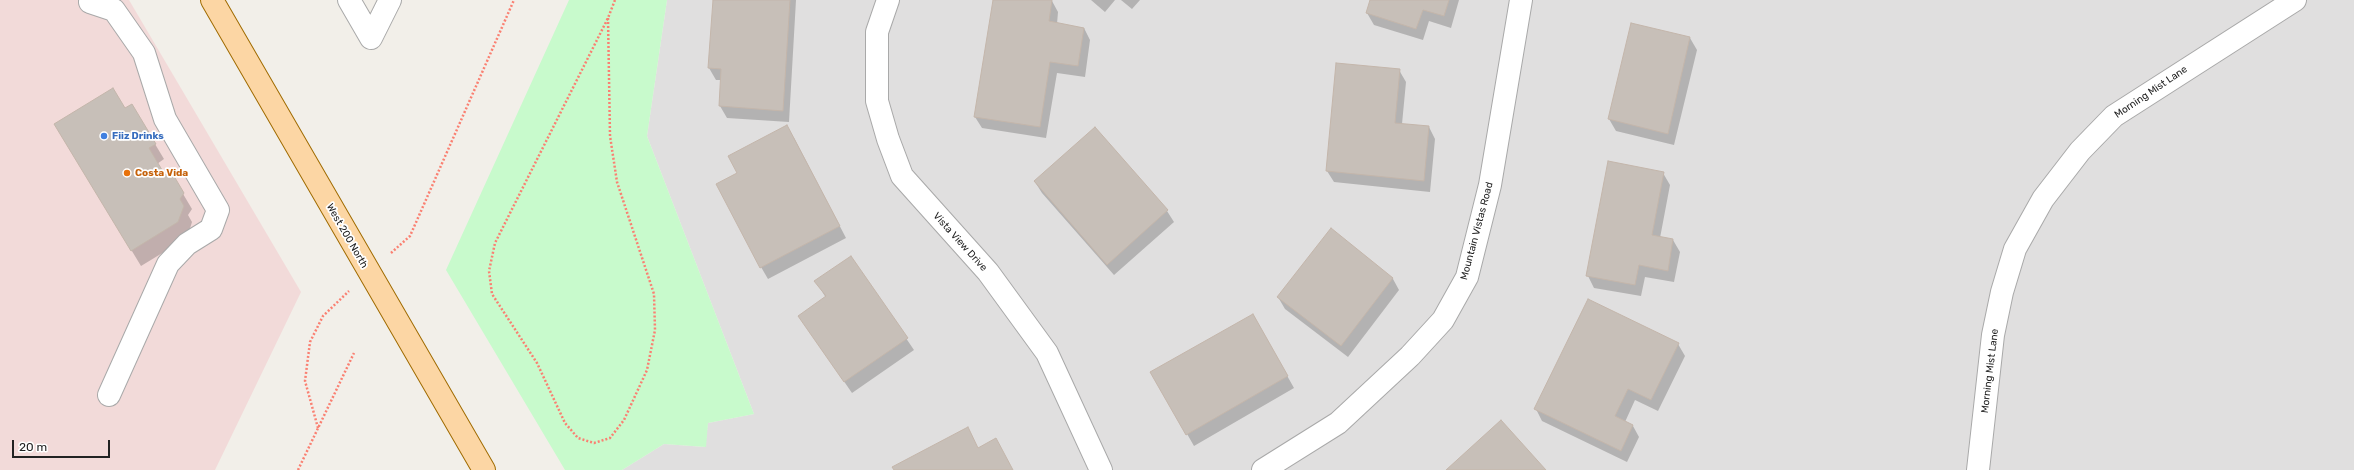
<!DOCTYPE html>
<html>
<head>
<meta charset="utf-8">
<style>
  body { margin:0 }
  #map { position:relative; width:2354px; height:470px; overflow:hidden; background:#f2efe9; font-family:Rubik,sans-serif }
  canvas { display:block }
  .scale { position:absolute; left:12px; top:440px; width:98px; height:18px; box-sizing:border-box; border:2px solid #222; border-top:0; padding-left:5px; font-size:12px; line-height:14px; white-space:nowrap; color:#222; -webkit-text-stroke:3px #fff; paint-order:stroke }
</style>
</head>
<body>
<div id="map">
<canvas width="2354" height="470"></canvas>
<div class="scale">20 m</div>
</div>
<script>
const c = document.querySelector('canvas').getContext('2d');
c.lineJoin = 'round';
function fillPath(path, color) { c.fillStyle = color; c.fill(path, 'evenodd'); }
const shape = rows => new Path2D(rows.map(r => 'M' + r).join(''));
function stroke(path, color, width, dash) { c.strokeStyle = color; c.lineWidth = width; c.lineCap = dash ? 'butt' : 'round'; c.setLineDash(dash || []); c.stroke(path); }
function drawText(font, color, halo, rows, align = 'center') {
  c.font = font + ' Rubik,sans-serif'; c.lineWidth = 3.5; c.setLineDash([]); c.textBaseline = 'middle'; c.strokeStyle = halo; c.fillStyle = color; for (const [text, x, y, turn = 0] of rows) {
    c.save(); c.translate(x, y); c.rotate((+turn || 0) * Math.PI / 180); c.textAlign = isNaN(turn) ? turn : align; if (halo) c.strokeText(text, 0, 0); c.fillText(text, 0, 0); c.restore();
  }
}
fillPath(shape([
  [667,0,2354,0,2354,470,622,470,664,444,705,447,708,423,754,414,647,136]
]), '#e0dfdf');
fillPath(shape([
  [0,0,129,0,301,292,215,470,0,470]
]), '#f2dad9');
fillPath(shape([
  [569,0,667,0,647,136,754,414,708,423,706,447,664,444,622,470,565,470,446,270]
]), '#c8facc');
fillPath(shape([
  [714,0,796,0,789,122,727,118,720,106,722,80,716,80,709,68],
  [994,0,1052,1,1058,12,1057,24,1084,28,1090,40,1085,77,1057,73,1046,138,982,128,975,117],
  [1091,0,1115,0,1105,12],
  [1121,0,1140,0,1132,9],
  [1372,0,1459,0,1451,28,1429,21,1423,40,1374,25,1367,13],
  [1632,24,1690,38,1697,50,1674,145,1616,131,1609,119],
  [1399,70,1406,82,1402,124,1429,127,1435,139,1430,192,1334,182,1327,171],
  [125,110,155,144,164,159,157,164,164,176,170,172,192,209,188,215,192,222,187,238,141,266,64,139],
  [1095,129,1167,211,1174,222,1114,275,1042,193,1035,182],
  [794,138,846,238,768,279,761,267,739,173],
  [1663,173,1670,185,1660,238,1673,240,1680,252,1674,282,1645,277,1641,296,1594,288,1588,276],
  [1331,230,1393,279,1399,290,1348,357,1285,309,1278,297],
  [851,257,914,350,852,393,799,316,826,298,816,281],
  [1253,315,1294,388,1194,446,1152,373],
  [1678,344,1685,356,1658,411,1635,400,1625,422,1633,426,1639,437,1627,462,1542,421,1536,409]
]), '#0003');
const building = shape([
  [713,0,790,0,783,111,719,106,721,69,708,68,713,0],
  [993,0,1052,0,1049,21,1084,28,1078,66,1050,62,1040,127,974,117,993,0],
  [1370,0,1449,0,1444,16,1423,10,1416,29,1366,13,1370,0],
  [1631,23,1690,37,1668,134,1608,119,1631,23],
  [1336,63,1400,69,1395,123,1429,126,1424,181,1326,171,1336,63],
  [113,88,125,108,132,104,156,144,149,148,165,175,171,171,184,193,180,199,184,206,178,222,131,251,54,124,113,88],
  [787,125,840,226,760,268,716,184,737,173,728,156,787,125],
  [1095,127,1168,210,1107,265,1034,181,1095,127],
  [1608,161,1664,172,1652,235,1673,239,1668,271,1639,265,1635,285,1586,276,1608,161],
  [1331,228,1393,278,1341,346,1277,297,1331,228],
  [851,256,908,338,844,382,798,316,826,296,814,281,851,256],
  [1588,299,1679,343,1651,400,1628,389,1615,416,1633,425,1621,451,1534,409,1588,299],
  [1253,314,1288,376,1186,435,1150,372,1253,314],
  [1501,420,1546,470,1446,470,1501,420],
  [968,427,978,448,996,438,1013,470,894,470,892,467,968,427]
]);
fillPath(building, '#c7bfb8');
stroke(building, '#c4b6ab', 1);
const minor = shape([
  [91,0,90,2,114,10,144,53,165,119,218,210,211,229,187,244,168,264,109,395],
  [349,0,371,38,390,0],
  [888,0,877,32,877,101,888,139,902,176,988,272,1047,353,1101,470],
  [1263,470,1338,423,1410,356,1443,320,1467,277,1490,185,1521,0],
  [1978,470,1993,335,2002,292,2015,249,2043,199,2080,151,2114,116,2295,0]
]);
const major = shape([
  [212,0,484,470]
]);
stroke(minor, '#a9a9a9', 24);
stroke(major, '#a06b00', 24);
stroke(shape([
  [608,18,610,136,617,182,654,294,655,330,647,370,624,420,610,438,594,443,578,438,565,423,537,363,492,294,489,271,495,243,608,18,615,0],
  [391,253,410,236,514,0],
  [318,428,305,381,310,342,323,316,349,291],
  [298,470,354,353]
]), '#fa8072', 2.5, [2, 2]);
stroke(minor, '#fff', 22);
stroke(major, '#fcd6a4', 22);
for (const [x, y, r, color] of [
  [104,136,4,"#3f7fe0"],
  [127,173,4,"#e8710a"]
]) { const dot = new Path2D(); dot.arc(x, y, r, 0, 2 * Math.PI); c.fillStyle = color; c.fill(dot); stroke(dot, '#fff', 1.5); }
drawText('10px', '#222', '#fff', [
  ["Morning Mist Lane",2151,92,-34],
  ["Mountain Vistas Road",1477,231,-75],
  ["West 200 North",347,236,60],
  ["Vista View Drive",960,242,48],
  ["Morning Mist Lane",1990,371,-83]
]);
drawText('bold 10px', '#366cbe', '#fff', [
  ["Fiiz Drinks",112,136]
], 'left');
drawText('bold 10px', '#c56008', '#fff', [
  ["Costa Vida",135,173]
], 'left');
</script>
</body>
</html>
